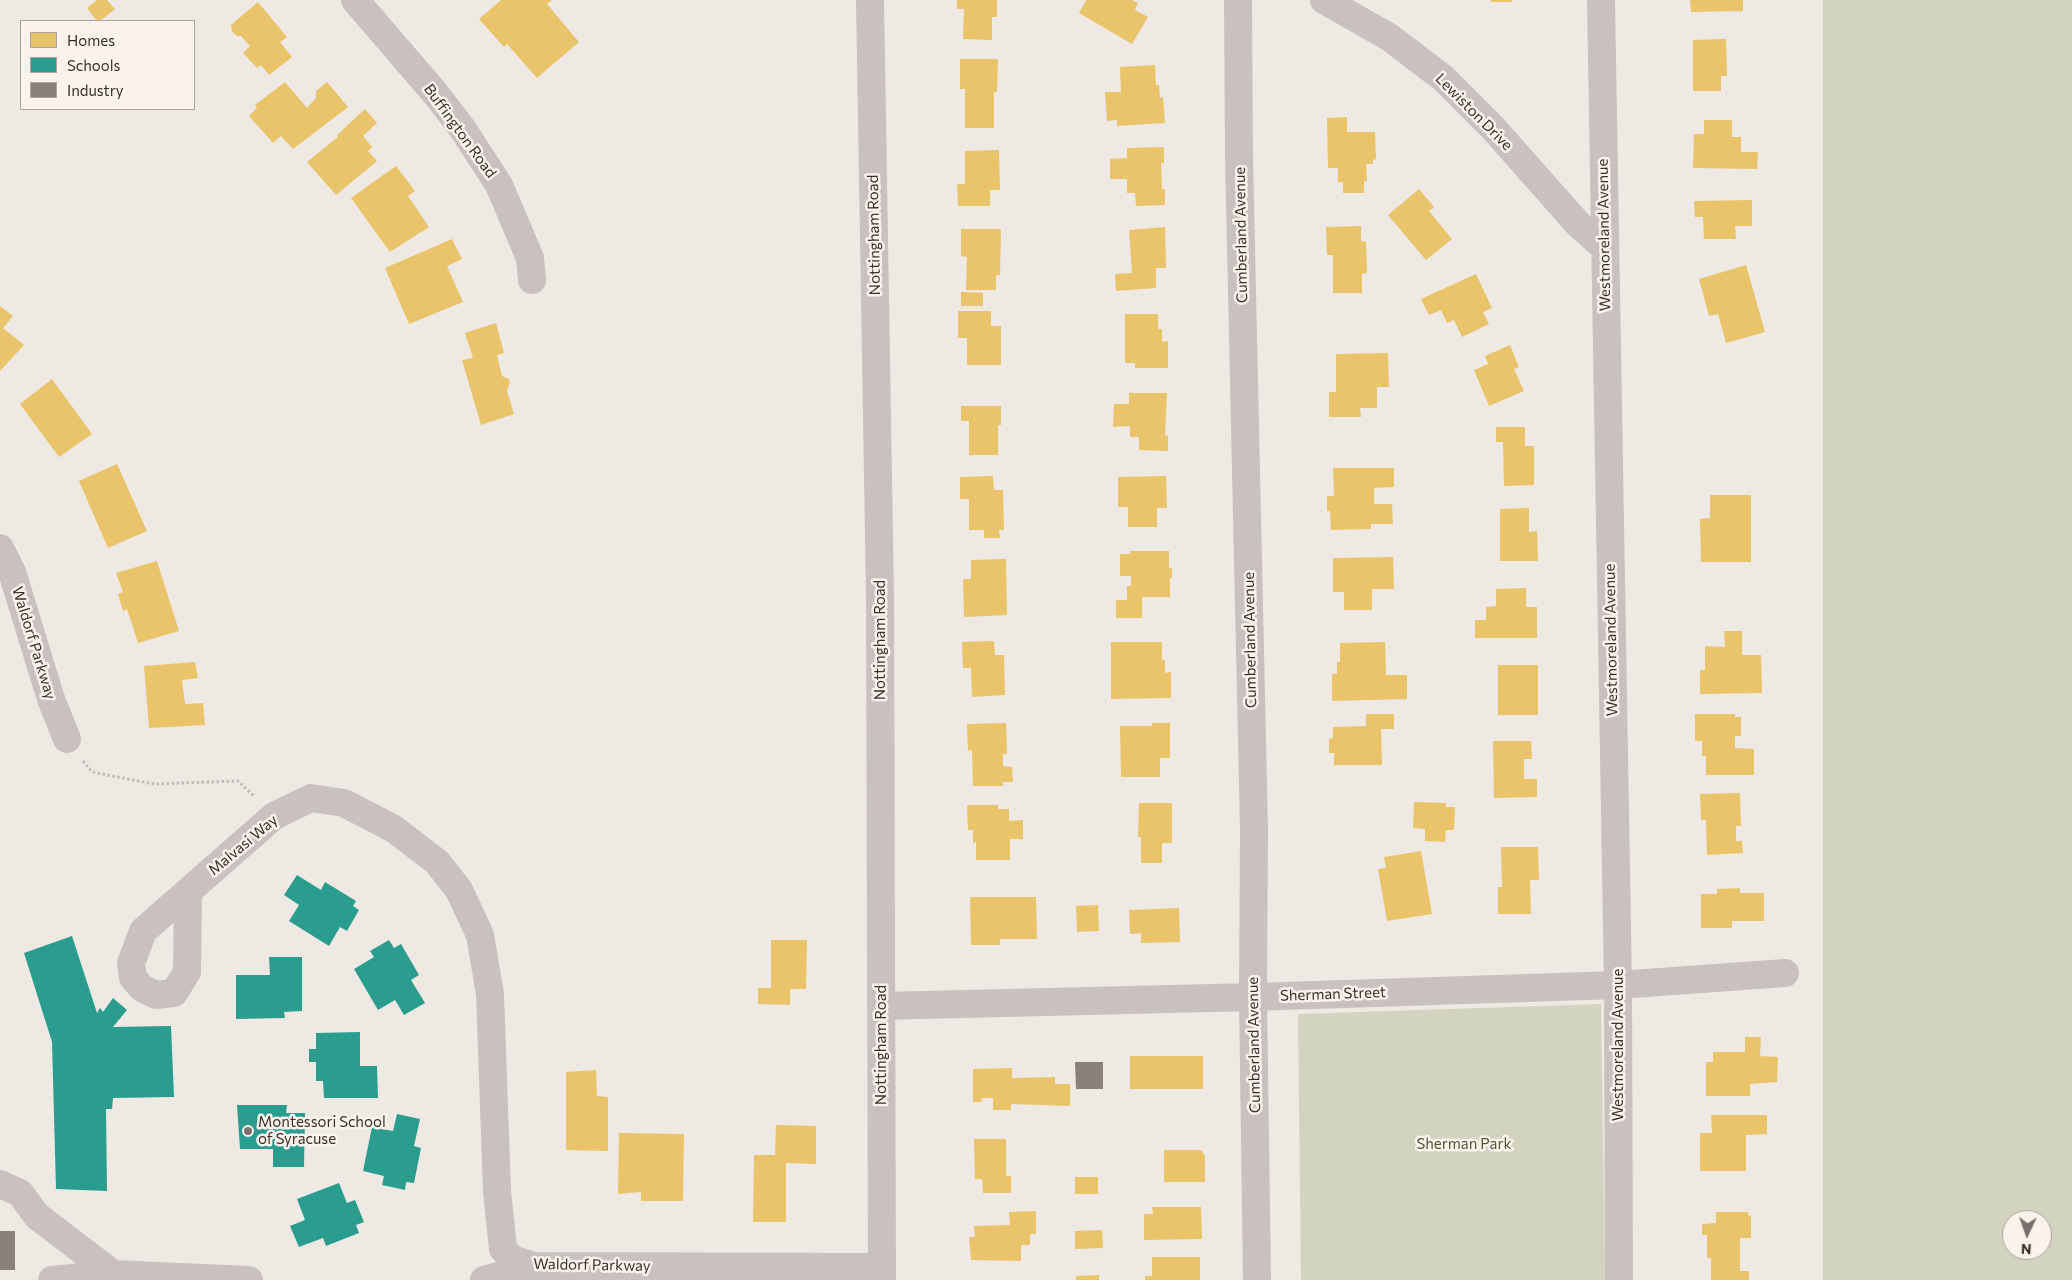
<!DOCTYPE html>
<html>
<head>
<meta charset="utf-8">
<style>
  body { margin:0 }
  #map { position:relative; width:2072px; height:1280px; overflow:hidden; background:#efe9e4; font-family:Commissioner,sans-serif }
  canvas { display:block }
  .legend { position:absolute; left:20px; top:20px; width:175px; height:90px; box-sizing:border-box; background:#faf3ed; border:1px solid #ada49f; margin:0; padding:6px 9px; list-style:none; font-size:15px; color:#3a2e2b }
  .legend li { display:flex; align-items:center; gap:10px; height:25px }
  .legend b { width:25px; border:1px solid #ada49f }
  .north { position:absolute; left:2002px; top:1210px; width:50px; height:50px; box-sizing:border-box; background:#faf3ed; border:1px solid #ada49f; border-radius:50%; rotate:183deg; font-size:14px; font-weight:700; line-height:20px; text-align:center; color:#3a2e2b }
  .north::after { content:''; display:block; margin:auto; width:18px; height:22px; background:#796f6c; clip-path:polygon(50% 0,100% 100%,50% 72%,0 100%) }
</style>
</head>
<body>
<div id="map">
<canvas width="2072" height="1280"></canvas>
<ul class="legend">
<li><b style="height:14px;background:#e9c46a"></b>Homes</li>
<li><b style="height:14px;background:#2a9d8f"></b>Schools</li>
<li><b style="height:14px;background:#8a817c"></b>Industry</li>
</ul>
<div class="north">N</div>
</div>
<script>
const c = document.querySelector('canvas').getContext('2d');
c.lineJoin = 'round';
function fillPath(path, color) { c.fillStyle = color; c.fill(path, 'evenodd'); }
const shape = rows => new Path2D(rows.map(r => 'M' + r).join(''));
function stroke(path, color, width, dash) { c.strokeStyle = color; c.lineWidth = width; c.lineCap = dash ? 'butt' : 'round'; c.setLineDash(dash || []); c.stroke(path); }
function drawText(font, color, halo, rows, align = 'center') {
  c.font = font + ' Commissioner,sans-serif'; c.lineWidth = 5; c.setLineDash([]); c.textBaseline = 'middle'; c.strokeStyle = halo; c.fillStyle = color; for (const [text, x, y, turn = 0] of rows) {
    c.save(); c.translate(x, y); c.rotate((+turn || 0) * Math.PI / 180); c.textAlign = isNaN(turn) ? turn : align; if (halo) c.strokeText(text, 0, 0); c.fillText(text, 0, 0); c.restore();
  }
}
fillPath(shape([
  [1823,0,2072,0,2072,1280,1823,1280],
  [2012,1220,2042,1220,2042,1250,2012,1250],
  [1601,1004,1605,1280,1301,1280,1298,1014]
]), '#d2d4bf');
fillPath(shape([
  [97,0,107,0,115,9,100,21,97,21,87,8],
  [501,0,552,0,547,4,579,42,537,78,507,44,504,47,479,19],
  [957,0,997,0,997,17,992,17,992,40,963,39,964,9,957,9],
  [1086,0,1132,0,1138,3,1135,10,1148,17,1132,44,1079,13],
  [1491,0,1512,0,1512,2,1491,2],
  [1690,0,1743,0,1743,11,1691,12],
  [258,2,287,37,280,42,292,57,269,75,261,65,257,68,243,53,250,46,241,36,237,36,232,31,231,25],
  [1726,39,1727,76,1721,76,1721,91,1693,91,1693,40],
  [960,59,998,59,997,92,994,92,994,128,965,128,965,89,960,89],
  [1155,65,1156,85,1159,85,1160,98,1163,97,1165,123,1117,126,1117,120,1107,121,1105,92,1121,92,1120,67],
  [285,82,307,108,316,98,316,91,327,82,348,107,293,149,281,136,273,143,249,116,257,108,255,105],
  [365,109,377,123,363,136,372,147,368,151,377,161,336,195,307,162,338,137,337,135],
  [1347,117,1347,132,1375,132,1376,159,1373,160,1373,164,1366,164,1367,181,1364,181,1364,193,1343,193,1343,182,1338,182,1338,168,1328,168,1327,118],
  [1704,120,1732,120,1732,137,1741,137,1741,152,1758,152,1757,169,1693,168,1694,134,1704,134],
  [1164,147,1164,163,1161,163,1162,189,1165,189,1165,205,1136,206,1135,193,1127,193,1127,179,1110,179,1110,159,1127,158,1127,148],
  [999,150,1000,190,990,190,990,206,958,206,957,184,965,184,965,151],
  [396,166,415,191,408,196,429,227,390,252,351,198],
  [1419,189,1434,207,1429,211,1452,239,1426,260,1388,215],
  [1752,200,1752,226,1735,226,1736,239,1704,239,1703,217,1695,217,1694,201],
  [1361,226,1361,241,1366,242,1367,273,1362,274,1362,293,1333,293,1333,255,1327,255,1326,227],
  [1165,227,1166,268,1156,268,1156,288,1116,291,1115,274,1132,273,1129,230],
  [961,229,1001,229,1000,275,996,275,996,290,966,290,967,257,961,256],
  [452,239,462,259,447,266,463,302,409,324,385,268],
  [1746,265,1765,332,1726,343,1718,314,1709,316,1699,279],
  [1476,274,1492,308,1483,312,1489,324,1462,337,1454,320,1447,323,1441,310,1429,315,1421,299],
  [961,292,983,293,983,306,961,306],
  [0,306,13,316,3,328,24,345,0,371],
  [958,311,991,311,991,326,1001,326,1001,365,967,365,967,338,958,338],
  [1125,314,1158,314,1158,329,1162,329,1162,342,1168,341,1168,368,1135,368,1135,363,1125,363],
  [496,323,504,353,497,355,502,376,509,379,510,382,507,391,514,414,481,425,462,360,473,358,465,333],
  [1510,345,1519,367,1514,369,1524,391,1489,406,1474,370,1488,364,1485,356],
  [1388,353,1389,387,1377,387,1377,408,1360,408,1361,417,1329,417,1329,392,1336,392,1336,354],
  [52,379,92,434,59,457,20,404],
  [1129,393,1167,393,1165,436,1168,435,1168,451,1139,450,1139,437,1130,437,1130,426,1113,427,1114,404,1129,404],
  [961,406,1001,406,1001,425,998,425,998,455,969,455,969,421,961,421],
  [1496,427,1525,427,1525,446,1534,446,1534,485,1504,486,1503,442,1496,442],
  [117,464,147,531,108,548,79,481],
  [1333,468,1394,468,1394,487,1374,488,1374,504,1392,504,1393,524,1371,524,1371,529,1331,530,1330,511,1327,511,1327,496,1334,496],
  [993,476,994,490,1003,490,1004,530,999,530,1000,538,984,538,984,530,969,530,969,499,960,499,960,477],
  [1166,476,1167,508,1157,508,1157,527,1128,527,1128,507,1118,507,1118,477],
  [1710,495,1751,495,1751,562,1701,562,1700,519,1710,518],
  [1529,508,1529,532,1537,531,1538,561,1500,561,1500,509],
  [1130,551,1169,551,1169,568,1172,568,1172,578,1170,578,1170,597,1142,597,1142,618,1116,618,1116,600,1127,600,1127,586,1131,586,1131,576,1120,576,1120,554,1130,554],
  [1393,557,1394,589,1372,589,1372,610,1344,610,1344,592,1333,592,1333,558],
  [1006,559,1007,615,964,617,963,579,971,579,971,560],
  [157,561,179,631,138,643,127,609,123,611,118,594,123,592,116,573],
  [1526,588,1526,607,1537,607,1537,638,1475,638,1475,620,1486,620,1486,607,1496,606,1496,589],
  [1724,631,1742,631,1742,655,1761,655,1762,693,1700,694,1700,670,1705,670,1705,646,1725,647],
  [994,641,995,655,1004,655,1005,695,972,697,971,668,963,668,962,642],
  [1111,642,1162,642,1162,660,1165,660,1165,673,1171,672,1171,698,1111,699],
  [1385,642,1386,675,1407,675,1407,699,1332,701,1332,674,1337,674,1337,662,1340,662,1340,643],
  [195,662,198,678,182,680,185,704,203,703,205,725,149,728,144,666],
  [1498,665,1538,665,1538,715,1498,715],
  [1366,714,1394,714,1394,729,1381,729,1382,765,1334,765,1334,753,1329,753,1329,739,1333,738,1333,727,1366,726],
  [1695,714,1735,714,1735,717,1741,717,1741,736,1735,736,1735,748,1754,749,1754,775,1706,775,1706,756,1702,756,1702,741,1695,741],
  [1006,723,1007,754,1003,754,1003,766,1012,767,1013,782,1003,782,1003,786,973,786,972,750,968,751,967,724],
  [1152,723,1170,723,1170,758,1160,758,1160,777,1121,777,1120,726,1152,726],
  [1493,741,1531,741,1532,759,1524,759,1524,779,1537,779,1537,797,1494,798],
  [1740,793,1741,826,1736,826,1736,841,1742,841,1743,853,1707,855,1706,820,1701,820,1700,794],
  [1414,802,1446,803,1446,807,1455,807,1454,830,1446,830,1445,842,1425,841,1425,829,1413,828],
  [1139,803,1172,803,1172,843,1162,843,1162,863,1141,863,1141,837,1138,837],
  [967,805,998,805,998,809,1009,809,1009,821,1023,820,1023,839,1010,839,1010,860,976,860,976,842,973,843,973,830,968,830],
  [1501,847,1538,847,1539,880,1530,880,1531,914,1498,914,1498,887,1502,887],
  [1421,851,1432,914,1387,921,1378,869,1386,868,1384,857],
  [1740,888,1740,893,1764,893,1764,921,1732,921,1732,928,1701,928,1701,894,1717,894,1717,889],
  [970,897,1036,897,1037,939,1000,939,1000,945,971,945],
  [1098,905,1099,931,1077,932,1076,906],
  [1179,908,1180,942,1141,943,1141,933,1130,934,1129,910],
  [771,940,807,940,806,989,790,989,790,1005,758,1004,758,988,771,988],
  [1745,1037,1761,1037,1760,1056,1778,1057,1777,1082,1750,1084,1750,1096,1706,1096,1706,1062,1713,1062,1713,1052,1745,1052],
  [1130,1056,1203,1056,1203,1089,1130,1089],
  [1012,1068,1012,1078,1055,1077,1055,1084,1070,1084,1070,1106,1011,1104,1011,1110,993,1110,993,1098,981,1098,982,1102,973,1102,973,1069],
  [596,1070,597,1096,608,1097,608,1151,566,1150,566,1072],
  [1711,1115,1767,1115,1767,1134,1746,1135,1746,1171,1700,1171,1700,1133,1712,1133],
  [776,1125,816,1126,816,1164,786,1163,786,1222,753,1222,754,1155,775,1155],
  [619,1133,684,1134,683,1201,641,1201,641,1192,618,1194],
  [974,1139,1006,1139,1006,1176,1011,1176,1011,1193,983,1193,982,1179,975,1179],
  [1164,1150,1201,1150,1205,1156,1205,1182,1164,1182],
  [1075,1177,1098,1177,1098,1194,1075,1194],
  [1152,1207,1201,1207,1202,1239,1144,1240,1144,1214,1153,1214],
  [1036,1211,1036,1234,1030,1234,1030,1245,1021,1245,1021,1261,971,1260,969,1237,975,1237,974,1226,1010,1225,1009,1212],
  [1716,1212,1748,1212,1748,1215,1751,1216,1751,1238,1740,1238,1740,1271,1749,1271,1749,1280,1711,1280,1711,1258,1707,1258,1707,1235,1702,1235,1702,1224,1716,1223],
  [1102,1230,1103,1248,1075,1249,1075,1231],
  [1152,1257,1200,1257,1200,1280,1145,1280,1145,1276,1152,1276],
  [1099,1275,1099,1280,1076,1280,1076,1276]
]), '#e9c46a');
fillPath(shape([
  [297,875,321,890,325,882,356,901,353,906,359,910,347,931,340,927,329,946,289,921,299,905,284,895],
  [72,936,97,1013,100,1008,103,1012,113,998,127,1010,113,1027,171,1026,174,1097,113,1098,112,1109,106,1109,107,1191,56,1189,52,1042,24,953],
  [389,940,394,948,401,944,419,975,411,980,425,1003,404,1015,395,1000,378,1010,354,969,374,957,370,951],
  [269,957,302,957,302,1011,284,1012,285,1018,236,1019,236,975,270,975],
  [360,1032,360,1066,377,1066,378,1098,324,1098,323,1081,316,1081,316,1062,309,1062,309,1049,316,1049,316,1033],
  [237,1105,287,1105,286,1113,305,1113,304,1167,273,1167,273,1149,240,1149],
  [397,1114,420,1119,414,1146,421,1148,414,1183,406,1182,405,1190,382,1185,384,1176,363,1171,372,1127,393,1131],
  [339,1183,347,1203,355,1200,364,1222,356,1225,359,1233,326,1246,323,1238,299,1247,290,1226,305,1220,297,1199]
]), '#2a9d8f');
fillPath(shape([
  [1075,1062,1103,1062,1103,1089,1076,1089],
  [0,1231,15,1231,15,1270,0,1270]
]), '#8a817c');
stroke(shape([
  [83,761,92,772,154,784,238,781,254,796]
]), '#c1bab6', 3, [2.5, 2.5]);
stroke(shape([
  [355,0,435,93,462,128,499,185,530,258,532,280],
  [870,0,880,596,882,1280],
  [1238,0,1239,157,1254,830,1253,997,1257,1280],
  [1324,0,1389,37,1443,78,1493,128,1578,224,1604,247],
  [1601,0,1618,985,1619,1280],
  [0,548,12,572,51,699,67,739],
  [188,892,187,972,174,993,156,995,142,988,133,978,131,963,143,931,274,816,311,798,344,803,394,829,437,862,459,890,480,935,490,994,497,1191,503,1249,512,1259,534,1266,882,1267],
  [881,1006,1253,997,1618,985,1785,973],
  [0,1184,20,1193,37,1216,113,1274],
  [52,1280,113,1274,249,1280],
  [484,1280,534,1266]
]), '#c9c1bd', 28);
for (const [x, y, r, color] of [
  [248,1131,5,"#796f6c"]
]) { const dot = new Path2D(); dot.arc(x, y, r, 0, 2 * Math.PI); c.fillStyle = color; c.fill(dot); stroke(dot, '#faf3ed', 2); }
drawText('15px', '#3a2e2b', '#faf3ed', [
  ["Lewiston Drive",1474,112,45],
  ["Buffington Road",460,131,54],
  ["Nottingham Road",874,235,-91],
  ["Cumberland Avenue",1241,235,-91],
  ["Westmoreland Avenue",1604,235,-91],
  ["Nottingham Road",880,640,-90],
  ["Cumberland Avenue",1250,640,-91],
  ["Westmoreland Avenue",1611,640,-91],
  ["Waldorf Parkway",34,643,73],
  ["Malvasi Way",243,845,-40],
  ["Sherman Street",1333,994,-2],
  ["Nottingham Road",881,1045,-90],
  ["Cumberland Avenue",1254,1045,-91],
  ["Westmoreland Avenue",1618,1045,-90],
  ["Waldorf Parkway",592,1265,1]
]);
drawText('15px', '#3a2e2b', '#faf3ed', [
  ["Montessori School",258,1122],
  ["of Syracuse",258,1139]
], 'left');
drawText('15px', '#4d582e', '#faf3ed', [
  ["Sherman Park",1464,1144]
]);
</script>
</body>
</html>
